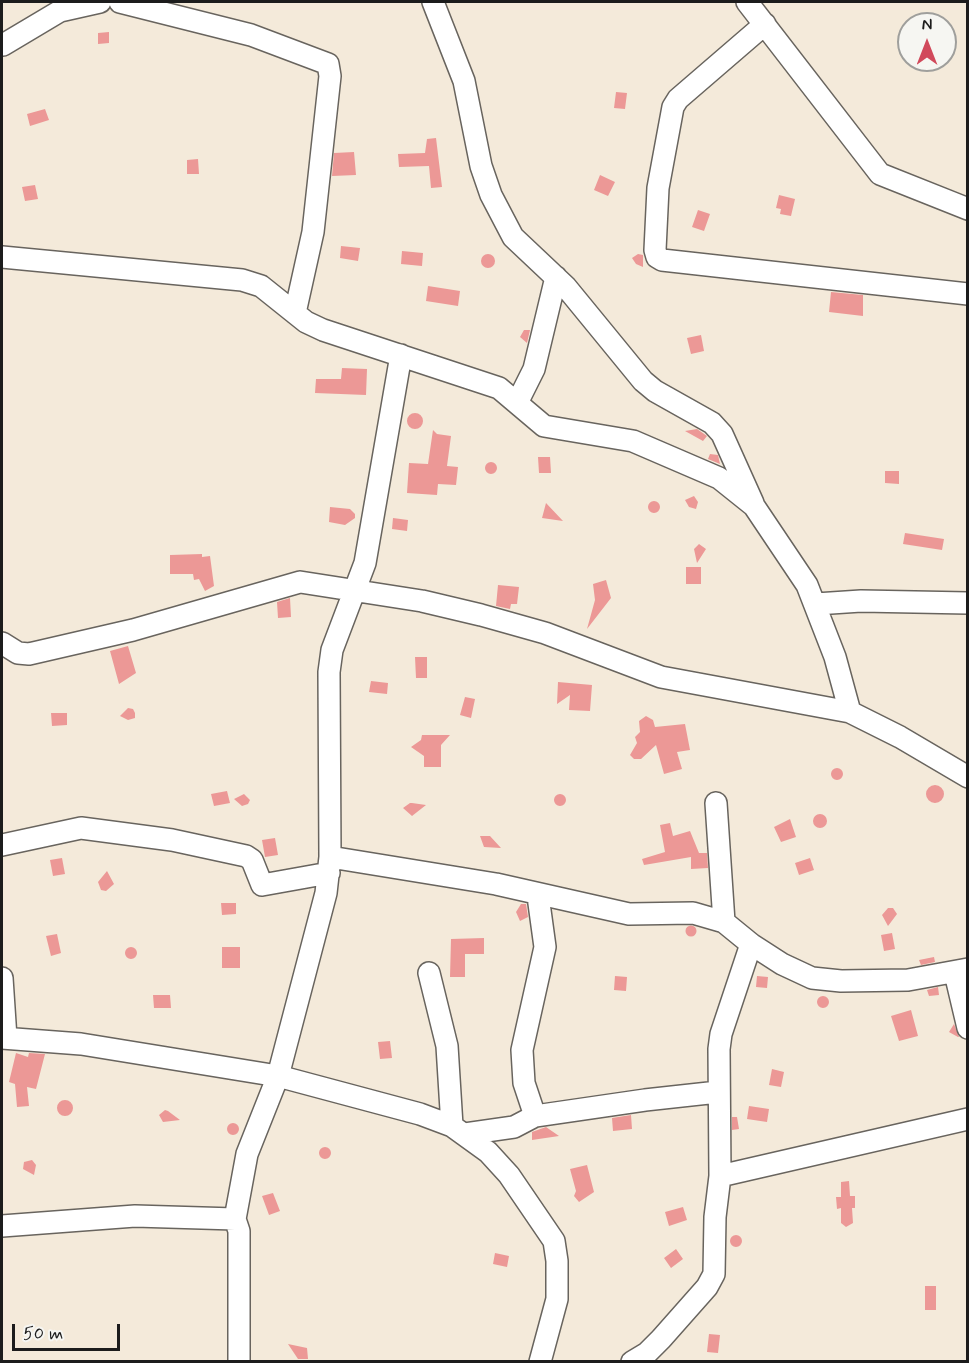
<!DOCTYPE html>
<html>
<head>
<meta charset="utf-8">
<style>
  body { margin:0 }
  #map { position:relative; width:969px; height:1363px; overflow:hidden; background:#f4eada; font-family:Mynerve,sans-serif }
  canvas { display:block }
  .frame { position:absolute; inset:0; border:3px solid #1c1c1c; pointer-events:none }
  .north { position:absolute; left:897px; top:12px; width:60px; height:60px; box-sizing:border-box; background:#f6f6f2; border:2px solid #9f9f9c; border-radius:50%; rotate:0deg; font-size:16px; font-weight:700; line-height:24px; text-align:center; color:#1c1c1c }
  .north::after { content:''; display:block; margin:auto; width:21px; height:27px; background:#d1495b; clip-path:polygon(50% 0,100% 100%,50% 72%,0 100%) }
  .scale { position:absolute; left:12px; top:1324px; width:108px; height:27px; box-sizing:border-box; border:3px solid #1c1c1c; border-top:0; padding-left:8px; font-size:18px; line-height:21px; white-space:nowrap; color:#1c1c1c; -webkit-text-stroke:4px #f6f6f2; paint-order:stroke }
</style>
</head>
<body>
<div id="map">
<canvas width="969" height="1363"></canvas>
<div class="frame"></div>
<div class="north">N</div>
<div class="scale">50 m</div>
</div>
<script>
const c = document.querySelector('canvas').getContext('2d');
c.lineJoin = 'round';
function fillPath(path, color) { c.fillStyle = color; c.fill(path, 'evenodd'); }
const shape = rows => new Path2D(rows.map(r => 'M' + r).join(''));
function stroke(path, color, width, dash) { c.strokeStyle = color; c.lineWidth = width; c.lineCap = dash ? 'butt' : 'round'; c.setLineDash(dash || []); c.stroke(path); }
fillPath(shape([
  [109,32,109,43,98,44,98,33],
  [616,92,627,93,625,109,614,108],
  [45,109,49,120,30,126,27,114],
  [436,138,442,187,431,188,429,166,399,167,398,154,425,153,427,139],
  [354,152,356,175,332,176,334,153],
  [198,159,199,174,187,174,187,160],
  [600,175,615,182,608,196,594,190],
  [35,185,38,199,25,201,22,187],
  [779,195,795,199,791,216,780,214,781,209,776,208],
  [698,210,710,214,704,231,692,227],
  [341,246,360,248,358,261,340,258],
  [402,251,423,253,422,266,401,264],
  [638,254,643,255,643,267,636,264,632,258],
  '481 261a7 7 0 1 1 14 0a7 7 0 1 1-14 0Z',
  [428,286,460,291,458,306,426,301],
  [831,292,863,295,863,316,829,312],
  [524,330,530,330,527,343,520,337],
  [701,335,704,351,691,354,687,338],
  [342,368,367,369,366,395,315,393,316,379,341,379],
  '407 421a8 8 0 1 1 16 0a8 8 0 1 1-16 0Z',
  [697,429,707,436,703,441,685,431],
  [433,430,437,434,451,436,447,466,458,467,456,485,438,484,437,495,407,493,409,463,428,464],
  [710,454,718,455,720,464,708,459],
  [538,457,550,457,551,473,539,473],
  '485 468a6 6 0 1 1 12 0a6 6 0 1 1-12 0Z',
  [885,471,899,471,899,484,885,483],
  [694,496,698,502,696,509,689,507,685,500],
  '648 507a6 6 0 1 1 12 0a6 6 0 1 1-12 0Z',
  [546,503,563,521,542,518],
  [330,507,350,509,355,514,355,518,345,525,329,522],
  [393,518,408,520,407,531,392,529],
  [905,533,944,539,942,550,903,544],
  [699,544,706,549,697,563,694,549],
  [202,554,202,557,210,556,214,586,205,591,199,579,194,580,193,574,170,574,170,555],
  [686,567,701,567,701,584,686,584],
  [606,580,611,598,587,629,595,600,593,584],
  [498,585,519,587,517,604,511,604,510,609,496,606],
  [290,598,291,617,278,618,277,602],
  [128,646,136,673,119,684,110,651],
  [415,657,427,657,427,678,416,678],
  [371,681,388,683,387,694,369,692],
  [558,682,592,685,590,711,569,710,570,695,557,704],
  [465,697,475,699,471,718,460,715],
  [128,708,133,709,135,713,135,718,128,720,120,716],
  [51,713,67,713,67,725,52,726],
  [646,716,653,720,655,727,685,724,690,750,677,752,682,769,664,774,656,745,641,759,634,759,630,755,637,743,635,737,640,732,639,721],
  [422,735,450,735,441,745,441,767,424,767,424,756,411,747,421,740],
  '831 774a6 6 0 1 1 12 0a6 6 0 1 1-12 0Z',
  '926 794a9 9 0 1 1 18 0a9 9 0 1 1-18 0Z',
  [227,791,230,803,214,806,211,794],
  '554 800a6 6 0 1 1 12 0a6 6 0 1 1-12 0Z',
  [244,794,250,800,248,804,242,806,234,799],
  [410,803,412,803,426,805,412,816,403,808],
  '813 821a7 7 0 1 1 14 0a7 7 0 1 1-14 0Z',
  [790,819,796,837,781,842,774,827],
  [670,823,673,836,690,831,699,853,707,853,708,868,691,869,691,857,644,865,642,859,665,852,660,825],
  [480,836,490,836,501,848,484,847],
  [275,838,278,855,265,857,262,840],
  [62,858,65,874,53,876,50,860],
  [810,858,814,870,799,875,795,863],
  [107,871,114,884,106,891,101,890,98,882],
  [221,903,236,903,236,914,222,915],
  [521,904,526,904,528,917,520,921,516,912],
  [888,908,893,908,897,914,888,926,882,915],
  '685.5 931a5.5 5.5 0 1 1 11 0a5.5 5.5 0 1 1-11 0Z',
  [892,933,895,949,884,951,881,935],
  [57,934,61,953,51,956,46,936],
  [484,938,484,954,465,954,465,977,450,977,451,939],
  '125 953a6 6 0 1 1 12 0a6 6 0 1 1-12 0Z',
  [222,947,240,947,240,968,222,968],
  [934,957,935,962,921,965,919,960],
  [615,976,627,977,626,991,614,990],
  [757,976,768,977,767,988,756,987],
  [938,987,939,995,929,996,927,990],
  [153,995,170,995,171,1008,154,1008],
  '817 1002a6 6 0 1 1 12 0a6 6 0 1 1-12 0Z',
  [911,1010,918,1036,899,1041,891,1016],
  [954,1024,959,1037,958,1037,949,1032],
  [390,1041,392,1058,380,1059,378,1042],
  [16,1053,28,1057,29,1053,45,1054,36,1089,27,1087,29,1106,17,1107,15,1084,9,1082],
  [772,1069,784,1072,781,1087,769,1085],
  '57 1108a8 8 0 1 1 16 0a8 8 0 1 1-16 0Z',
  [749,1106,769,1109,767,1122,747,1119],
  [165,1110,168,1111,180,1120,163,1122,159,1115],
  [631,1115,632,1129,613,1131,612,1118],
  [732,1117,737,1117,739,1129,732,1130],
  '227 1129a6 6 0 1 1 12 0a6 6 0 1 1-12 0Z',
  [546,1127,559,1136,532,1140,532,1132],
  '319 1153a6 6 0 1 1 12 0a6 6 0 1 1-12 0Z',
  [32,1160,36,1165,34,1175,23,1169,24,1162],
  [587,1165,594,1192,579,1202,574,1196,576,1191,570,1169],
  [849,1181,850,1196,855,1196,855,1208,852,1208,853,1223,846,1227,841,1223,841,1208,837,1209,836,1197,841,1197,841,1182],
  [273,1193,280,1211,269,1215,262,1196],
  [683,1207,687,1220,669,1226,665,1212],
  '730 1241a6 6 0 1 1 12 0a6 6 0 1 1-12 0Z',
  [676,1249,683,1259,671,1268,664,1258],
  [495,1253,509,1256,507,1267,493,1264],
  [925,1286,936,1286,936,1310,925,1310],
  [709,1334,720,1335,718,1353,707,1352],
  [288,1344,307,1348,308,1359,298,1359]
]), '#ec9896');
const minor = shape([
  [120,2,251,35,328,64,330,76,313,232,295,313],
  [433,2,464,81,481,166,491,195,513,237,566,287,643,381,655,391,712,423,722,434,753,503],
  [747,2,880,174,968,209],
  [765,24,678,99,673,107,658,188,655,250,657,257,662,260,968,294],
  [3,45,60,11,100,2],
  [2,257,242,280,261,286,306,322,323,330,499,388,544,426,633,441,719,478,754,506,807,585,835,657,850,712],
  [517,403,534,369,556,277],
  [816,604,861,601,968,603],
  [2,643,18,653,29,654,133,630,300,582,422,601,481,615,545,633,661,677,850,712,900,737,968,777],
  [2,845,81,828,172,840,246,856,252,860,262,885,329,873],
  [330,857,496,884,629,914,693,913,724,922],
  [751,944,782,964,812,978,841,981,908,980,968,969],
  [429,973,447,1046,452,1126],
  [955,973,968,1028],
  [2,978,6,1038],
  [2,1038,81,1044,278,1076,420,1114,452,1126,488,1152,509,1175,554,1241,557,1261,557,1299,540,1362],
  [535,1116,524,1083,522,1050,545,947,538,896],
  [465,1134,514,1127,535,1116,645,1100,718,1092],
  [720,1176,968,1119],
  [2,1226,135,1216,235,1219],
  [239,1362,239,1231,235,1219,247,1154,278,1076,326,893,330,857,329,672,332,650,365,563,401,355],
  [632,1362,647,1353,661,1339,707,1287,714,1274,715,1217,720,1176,719,1049,721,1034,751,944,724,922,716,803]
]);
stroke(minor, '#68645e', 24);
stroke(minor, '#fff', 21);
</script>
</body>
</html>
